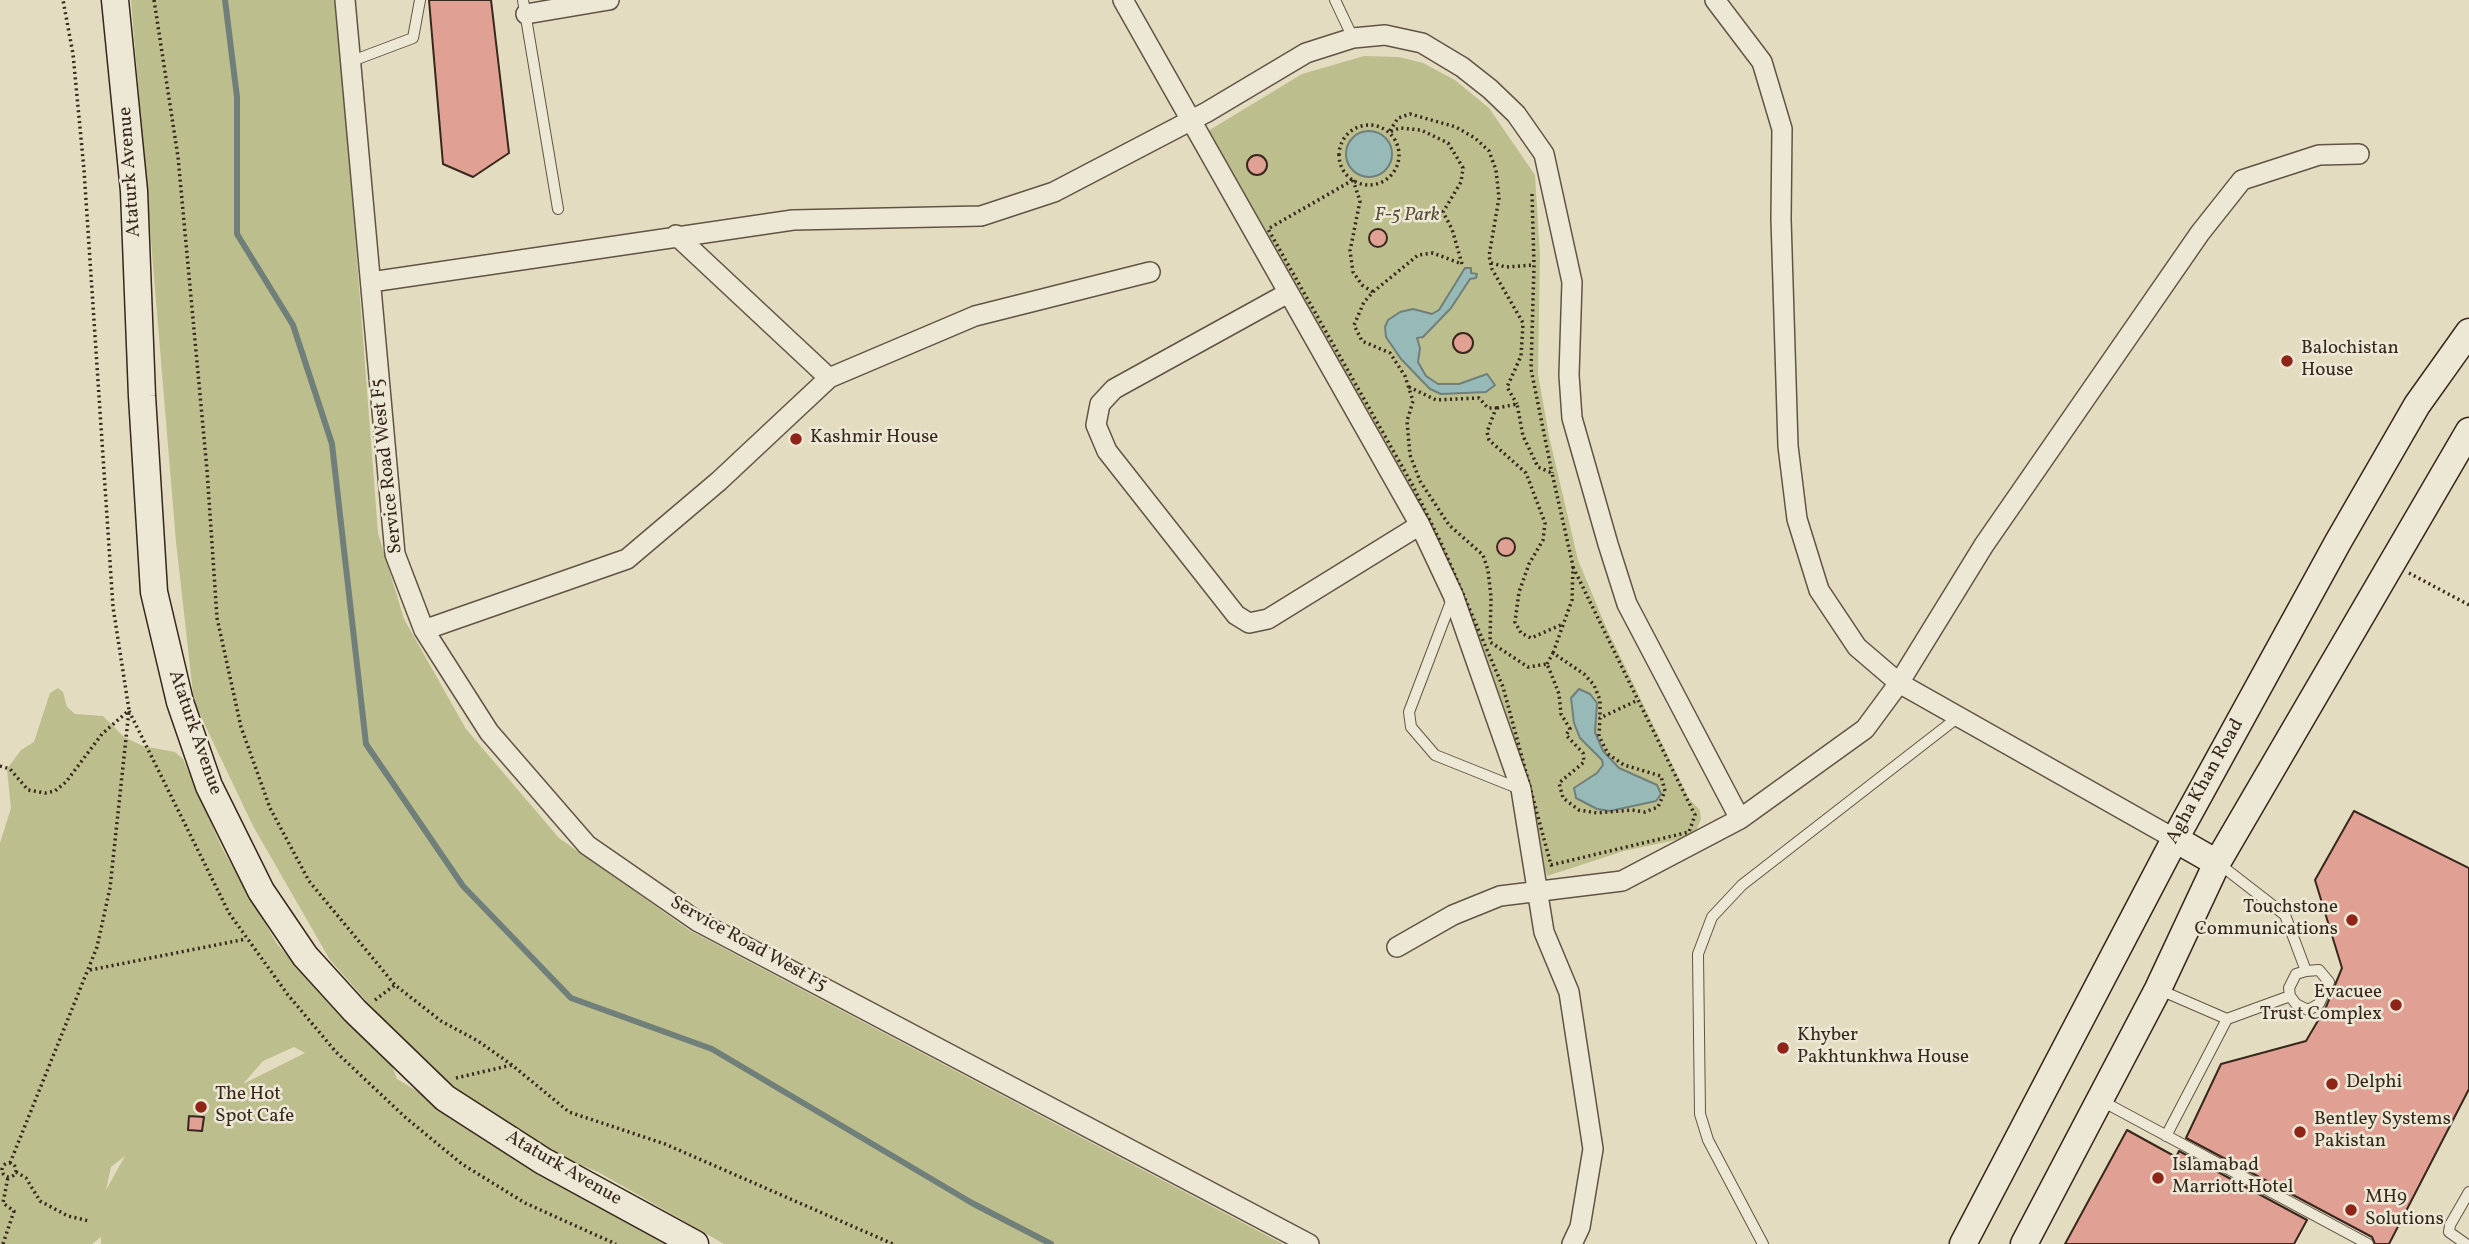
<!DOCTYPE html>
<html>
<head>
<meta charset="utf-8">
<style>
  body { margin:0 }
  canvas { display:block; background:#e4dcc0 }
</style>
</head>
<body>
<canvas width="2469" height="1244"></canvas>
<script>
const c = document.querySelector('canvas').getContext('2d');
c.lineJoin = 'round';
function fillPath(path, color) { c.fillStyle = color; c.fill(path, 'evenodd'); }
const shape = rows => new Path2D(rows.map(r => 'M' + r).join(''));
function stroke(path, color, width, dash) { c.strokeStyle = color; c.lineWidth = width; c.lineCap = dash ? 'butt' : 'round'; c.setLineDash(dash || []); c.stroke(path); }
function drawText(font, color, halo, rows, align = 'center') {
  c.font = font + ' Vollkorn,serif'; c.lineWidth = 5; c.setLineDash([]); c.textBaseline = 'middle'; c.strokeStyle = halo; c.fillStyle = color; for (const [text, x, y, turn = 0] of rows) {
    c.save(); c.translate(x, y); c.rotate((+turn || 0) * Math.PI / 180); c.textAlign = isNaN(turn) ? turn : align; if (halo) c.strokeText(text, 0, 0); c.fillText(text, 0, 0); c.restore();
  }
}
fillPath(shape([
  [131,0,337,0,378,533,404,619,466,729,559,838,689,930,1283,1244,724,1244,598,1172,545,1150,438,1082,330,960,253,826,194,702,176,542],
  [1364,56,1399,57,1423,63,1455,80,1489,108,1535,175,1540,255,1538,374,1549,436,1578,560,1606,627,1689,799,1700,810,1701,819,1696,831,1685,838,1624,851,1547,876,1503,706,1445,560,1389,448,1208,131,1302,74],
  [58,688,63,692,67,707,75,714,103,716,124,737,143,746,175,752,183,759,222,848,277,944,321,993,371,1043,392,1066,397,1079,674,1244,101,1244,101,1237,92,1244,0,1244,0,843,11,808,7,769,21,750,34,742,50,693],
  [294,1047,305,1053,243,1084,263,1061],
  [125,1156,106,1190,111,1167]
]), '#bcbe8d');
const water = shape([
  '1346 154a23 23 0 1 1 46 0a23 23 0 1 1-46 0Z',
  [1465,268,1471,268,1471,273,1477,274,1476,278,1470,279,1451,308,1423,337,1417,338,1420,348,1418,362,1426,376,1438,384,1459,384,1487,374,1495,385,1486,392,1441,394,1430,389,1401,359,1386,337,1385,327,1388,320,1400,312,1413,309,1432,314,1439,310,1465,268],
  [1579,689,1590,694,1597,703,1595,732,1603,751,1619,768,1657,785,1661,794,1656,801,1610,811,1597,809,1576,798,1574,788,1597,773,1603,765,1602,760,1580,738,1574,723,1571,698,1579,689]
]);
fillPath(water, '#97bab9');
stroke(water, '#717f7a', 2);
stroke(shape([
  [225,0,237,97,237,234,293,325,332,444,366,744,463,886,571,998,712,1049,972,1203,1051,1244]
]), '#717f7a', 6);
const building = shape([
  [429,0,491,0,509,153,473,177,443,164,429,0],
  '1247 165a10 10 0 1 1 20 0a10 10 0 1 1-20 0Z',
  '1369 238a9 9 0 1 1 18 0a9 9 0 1 1-18 0Z',
  '1453 343a10 10 0 1 1 20 0a10 10 0 1 1-20 0Z',
  '1497 547a9 9 0 1 1 18 0a9 9 0 1 1-18 0Z',
  [2354,811,2469,868,2469,1089,2389,1244,2375,1244,2372,1237,2186,1138,2221,1064,2306,1041,2326,1007,2342,968,2315,880,2354,811],
  [189,1116,204,1117,202,1131,188,1130,189,1116],
  [2127,1130,2176,1157,2179,1151,2307,1220,2294,1244,2065,1244,2127,1130]
]);
fillPath(building, '#e1a094');
stroke(building, '#37271c', 2);
const lane = shape([
  [523,0,558,209],
  [1335,0,1353,38],
  [352,61,413,38,420,0],
  [1452,599,1409,712,1411,727,1435,755,1520,789],
  [2218,863,2285,915,2306,971,2319,970,2329,982,2319,1004,2308,1010,2296,1004,2290,996,2289,988,2296,974,2306,971],
  [2160,990,2227,1019,2290,996],
  [2100,1100,2368,1244],
  [2166,1136,2227,1019],
  [1763,1244,1708,1140,1700,1114,1698,954,1712,917,1742,885,1957,718],
  [2466,1244,2449,1232,2450,1225,2469,1192]
]);
const street = shape([
  [345,0,395,554,424,630,489,732,587,845,697,921,1309,1244],
  [1123,0,1420,525,1453,595,1521,789,1544,932,1569,992,1593,1149,1580,1227,1572,1244],
  [1715,0,1762,62,1782,129,1781,219,1788,446,1797,519,1819,590,1857,647,1899,683,2175,839],
  [526,14,609,0],
  [676,235,829,378],
  [371,282,793,220,981,216,1054,192,1207,112,1306,53,1353,38,1385,35,1422,43,1462,67,1490,89,1516,114,1544,154,1572,282,1569,375,1572,418,1608,544,1627,604,1740,819],
  [1288,293,1114,389,1100,404,1096,425,1107,451,1236,615,1249,623,1268,619,1420,525],
  [424,630,627,559,719,481,829,378,975,316,1150,272],
  [1397,947,1453,915,1500,896,1622,881,1740,819,1865,729,1899,683,1984,545,2200,233,2242,180,2319,155,2359,154]
]);
const secondary = shape([
  [115,0,134,191,142,396,154,592,180,702,209,786,261,891,305,956,355,1011,445,1098,543,1161,695,1244],
  [2175,839,2217,863],
  [1963,1244,2175,839,2338,542,2417,405,2469,332],
  [2024,1244,2158,989,2217,863,2469,431]
]);
stroke(lane, '#625445', 12);
stroke(street, '#625445', 22);
stroke(secondary, '#37271c', 29);
stroke(shape([
  [154,0,178,157,207,470,217,618,241,727,270,808,309,881,395,985,441,1021,478,1041,512,1065,569,1112,665,1144,893,1244],
  '1339 155a30 30 0 1 1 60 0a30 30 0 1 1-60 0Z',
  [1353,180,1360,201,1350,251,1353,272,1362,285,1373,292,1364,302,1354,325,1362,341,1390,353,1405,376,1413,401,1407,421,1410,455,1420,481,1449,525,1483,555,1488,570,1491,597,1490,642,1528,667,1547,664,1552,676,1559,694,1561,714,1570,729,1566,735,1583,753,1584,762,1559,783,1563,798,1579,810,1597,813,1632,810,1645,812,1658,807,1665,791,1661,776,1624,765,1608,754,1599,736,1600,718,1638,700,1695,815,1689,832,1551,865,1503,687,1442,545,1412,484,1268,229,1353,180],
  [1532,194,1534,265],
  [1491,263,1506,267,1534,265,1531,369,1552,473],
  [1373,292,1418,255,1433,253,1462,264,1452,229,1443,212,1461,182,1463,168,1456,156,1448,143,1421,130,1400,128,1389,132,1398,118,1410,114,1456,127,1475,138,1489,151,1496,170,1499,198,1489,256,1492,269,1523,323,1521,356,1507,387,1517,404],
  [1409,387,1436,400,1479,398,1488,408,1496,408,1487,432,1489,440,1526,473,1545,523,1543,540,1529,564,1519,592,1515,622,1521,633,1531,638,1563,624],
  [1497,408,1517,404,1523,436,1538,467,1552,473,1573,566,1572,600,1553,653],
  [1573,567,1638,700],
  [2409,573,2469,605],
  [1547,664,1553,653,1584,674,1594,685,1600,700,1600,718],
  [129,711,229,913,288,995,336,1052,405,1117,462,1164,525,1203,616,1244],
  [0,766,10,769,28,790,45,793,55,791,66,782,102,734,127,712],
  [90,970,246,939],
  [375,1000,395,985],
  [456,1078,512,1065],
  '2 1170a7 7 0 1 1 14 0a7 7 0 1 1-14 0Z',
  [10,1163,97,947,110,888,129,710,113,607,84,170,73,54,63,0],
  [16,1172,26,1178,40,1201,68,1216,89,1221],
  [3,1244,14,1211,3,1203,8,1177]
]), '#37271c', 3.5, [2, 3.5]);
stroke(lane, '#ede8d6', 10);
stroke(street, '#ede8d6', 19);
stroke(secondary, '#ede8d6', 26);
for (const [x, y, r, color] of [
  [2287,361,7,"#8f2418"],
  [796,439,7,"#8f2418"],
  [2352,920,7,"#8f2418"],
  [2396,1005,7,"#8f2418"],
  [1783,1048,7,"#8f2418"],
  [2332,1084,7,"#8f2418"],
  [201,1107,7,"#8f2418"],
  [2300,1132,7,"#8f2418"],
  [2158,1178,7,"#8f2418"],
  [2351,1210,7,"#8f2418"]
]) { const dot = new Path2D(); dot.arc(x, y, r, 0, 2 * Math.PI); c.fillStyle = color; c.fill(dot); stroke(dot, '#ede8d6', 2.5); }
drawText('19px', '#37271c', '#ede8d6', [
  ["Ataturk Avenue",131,172,-94],
  ["Service Road West F5",388,466,-96],
  ["Ataturk Avenue",194,733,71],
  ["Agha Khan Road",2206,782,-61],
  ["Service Road West F5",748,945,29],
  ["Ataturk Avenue",563,1169,30]
]);
drawText('italic 19px', '#584d38', '#ede8d6', [
  ["F-5 Park",1407,217]
]);
drawText('19px', '#37271c', '#ede8d6', [
  ["Balochistan",2301,350],
  ["House",2301,372],
  ["Kashmir House",810,439],
  ["Touchstone",2338,909,"right"],
  ["Communications",2338,931,"right"],
  ["Evacuee",2382,994,"right"],
  ["Trust Complex",2382,1016,"right"],
  ["Khyber",1797,1037],
  ["Pakhtunkhwa House",1797,1059],
  ["Delphi",2346,1084],
  ["The Hot",215,1096],
  ["Spot Cafe",215,1118],
  ["Bentley Systems",2314,1121],
  ["Pakistan",2314,1143],
  ["Islamabad",2172,1167],
  ["Marriott Hotel",2172,1189],
  ["MH9",2365,1199],
  ["Solutions",2365,1221]
], 'left');
</script>
</body>
</html>
